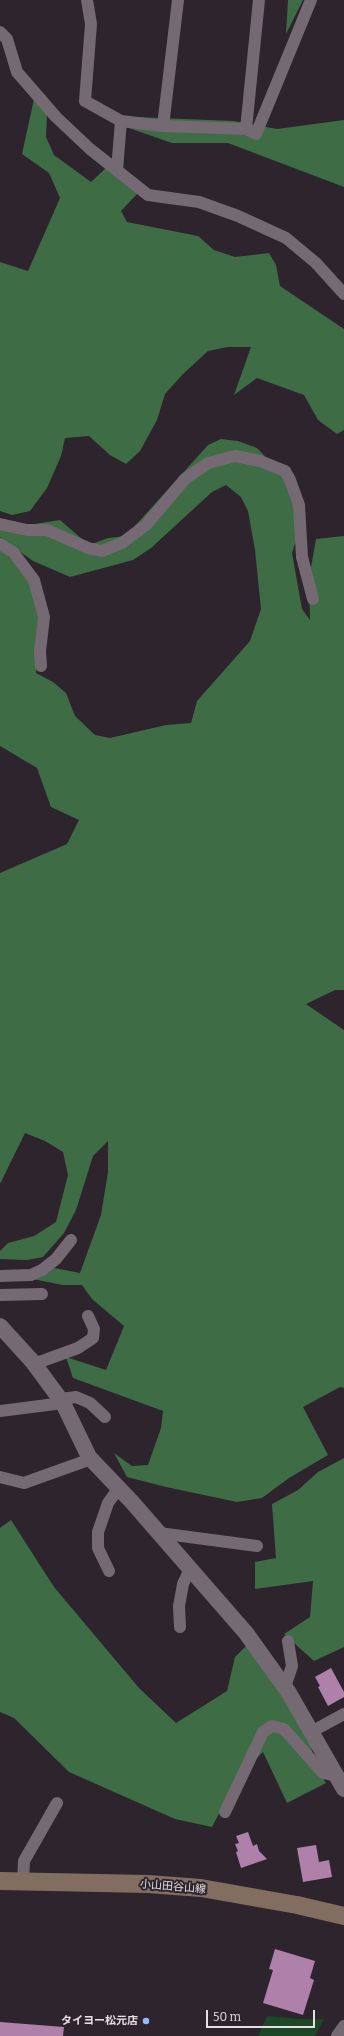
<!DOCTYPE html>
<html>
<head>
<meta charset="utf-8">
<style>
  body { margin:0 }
  #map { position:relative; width:344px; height:2036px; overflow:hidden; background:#2e242d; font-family:Bitter,serif }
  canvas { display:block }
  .scale { position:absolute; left:206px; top:2010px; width:109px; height:18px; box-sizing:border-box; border:2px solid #e6dfe6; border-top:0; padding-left:5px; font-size:12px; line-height:14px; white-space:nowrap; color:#e6dfe6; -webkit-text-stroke:3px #2e242d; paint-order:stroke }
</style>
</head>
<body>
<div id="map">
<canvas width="344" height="2036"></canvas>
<div class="scale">50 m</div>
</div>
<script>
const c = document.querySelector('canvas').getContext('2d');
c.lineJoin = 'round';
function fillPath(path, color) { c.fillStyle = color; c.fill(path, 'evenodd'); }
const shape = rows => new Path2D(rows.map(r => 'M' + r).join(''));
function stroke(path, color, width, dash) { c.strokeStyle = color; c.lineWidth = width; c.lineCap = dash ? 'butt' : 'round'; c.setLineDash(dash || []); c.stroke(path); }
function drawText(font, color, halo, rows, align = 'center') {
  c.font = font + ' Bitter,"Noto Sans JP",serif'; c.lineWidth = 4; c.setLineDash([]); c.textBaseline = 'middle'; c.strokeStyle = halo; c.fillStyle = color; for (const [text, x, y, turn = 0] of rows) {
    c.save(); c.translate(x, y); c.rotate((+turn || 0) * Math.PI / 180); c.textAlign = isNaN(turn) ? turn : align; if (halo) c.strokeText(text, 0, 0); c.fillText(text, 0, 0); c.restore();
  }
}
fillPath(shape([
  [267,2016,301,2019,324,2019,315,2036,258,2036]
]), '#1d4827');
fillPath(shape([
  [288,0,303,0,286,34],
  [34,99,47,114,46,137,54,155,91,182,107,167,139,192,121,211,127,222,198,236,214,250,235,257,269,253,276,265,280,286,344,329,344,430,337,434,318,420,304,395,257,378,234,395,251,347,228,347,208,351,183,374,165,394,157,420,140,451,126,464,110,455,89,436,65,438,61,456,47,488,30,511,12,515,0,511,0,262,28,271,60,198,49,173,22,154],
  [135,117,234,121,277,129,344,120,344,187,228,143,172,143,126,127],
  [221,439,238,441,257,448,296,488,299,531,292,553,302,609,310,620,309,579,316,539,344,536,344,990,335,990,306,1004,344,1030,344,1388,340,1387,303,1407,328,1455,289,1478,262,1498,237,1502,166,1487,127,1477,114,1453,132,1466,148,1465,161,1428,163,1411,73,1378,66,1357,106,1370,124,1326,92,1299,82,1285,63,1285,2,1273,49,1267,80,1273,101,1215,108,1172,108,1141,93,1156,76,1210,64,1233,43,1257,27,1260,0,1259,0,1251,8,1243,34,1236,56,1222,68,1175,63,1152,45,1141,25,1133,0,1184,0,873,67,844,79,820,51,807,37,768,0,746,0,547,27,575,41,619,36,673,53,682,66,693,75,716,95,735,110,738,166,725,191,723,197,701,250,641,261,609,255,550,248,511,241,497,226,485,212,492,151,548,133,560,70,577,33,561,0,537,0,521,28,525,60,520,89,545,108,538,126,536,208,445],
  [344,1458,344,1647,314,1661,284,1634,310,1617,313,1581,255,1589,255,1562,276,1558,272,1504,298,1490,318,1472],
  [11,1520,54,1587,139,1688,176,1723,227,1691,235,1657,247,1645,309,1733,314,1764,326,1783,287,1803,263,1752,239,1775,212,1827,175,1819,69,1772,14,1718,0,1712,0,1528]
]), '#3d6c45');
fillPath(shape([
  [331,1668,344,1692,344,1697,328,1706,318,1687,320,1686,315,1677],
  [248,1832,253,1846,257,1844,259,1851,267,1859,241,1868,236,1852,238,1851,235,1844,239,1843,236,1836],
  [316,1845,319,1862,329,1860,332,1877,303,1882,297,1848],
  [275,1949,315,1961,310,1978,314,1980,303,2015,263,2003,273,1970,269,1969],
  [0,2022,64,2027,63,2036,0,2036]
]), '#ae80aa');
stroke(shape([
  [87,0,91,24,85,101,121,121,163,126,246,129,259,0],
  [0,32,7,39,17,72,56,117,90,149,148,195,199,202,238,216,286,238,316,263,344,294],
  [163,126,178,0],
  [246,129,256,134,311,0],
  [117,170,121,121],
  [0,524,27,530,47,530,88,548,102,551,122,543,146,525,185,479,208,463,235,456,260,461,285,471,290,480,299,505,302,557,313,599],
  [0,544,13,552,34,580,44,617,40,651,41,666],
  [0,1276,31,1275,42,1270,56,1259,71,1240],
  [0,1295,42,1294],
  [34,1364,78,1348,93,1338,94,1329,88,1316],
  [60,1399,76,1397,90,1403,105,1417],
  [0,1411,63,1403],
  [0,1477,24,1483,91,1459],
  [159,1533,257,1546],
  [109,1571,98,1548,98,1532,108,1503,118,1489],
  [180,1627,179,1606,183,1584,190,1569],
  [285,1687,292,1666,288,1641],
  [311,1732,344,1714],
  [225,1812,263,1732,272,1726,284,1729,323,1773,337,1776],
  [23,1881,24,1861,57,1803],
  [337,2036,344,2026]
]), '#756974', 12);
stroke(shape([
  [0,1326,32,1361,63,1403,89,1457,132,1502,246,1633,289,1693,344,1789]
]), '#756974', 16);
stroke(shape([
  [0,1881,148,1884,201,1888,297,1905,344,1916]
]), '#826e60', 18);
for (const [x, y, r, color] of [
  [146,2021,4,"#96b6fd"]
]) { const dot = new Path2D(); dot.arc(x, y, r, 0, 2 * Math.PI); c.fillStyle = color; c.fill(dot); stroke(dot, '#2e242d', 1.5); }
drawText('11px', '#e6dfe6', '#2e242d', [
  ["小山田谷山線",173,1887,5]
]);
drawText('bold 11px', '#e6dfe6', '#2e242d', [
  ["タイヨー松元店",138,2021]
], 'right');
</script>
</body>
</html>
